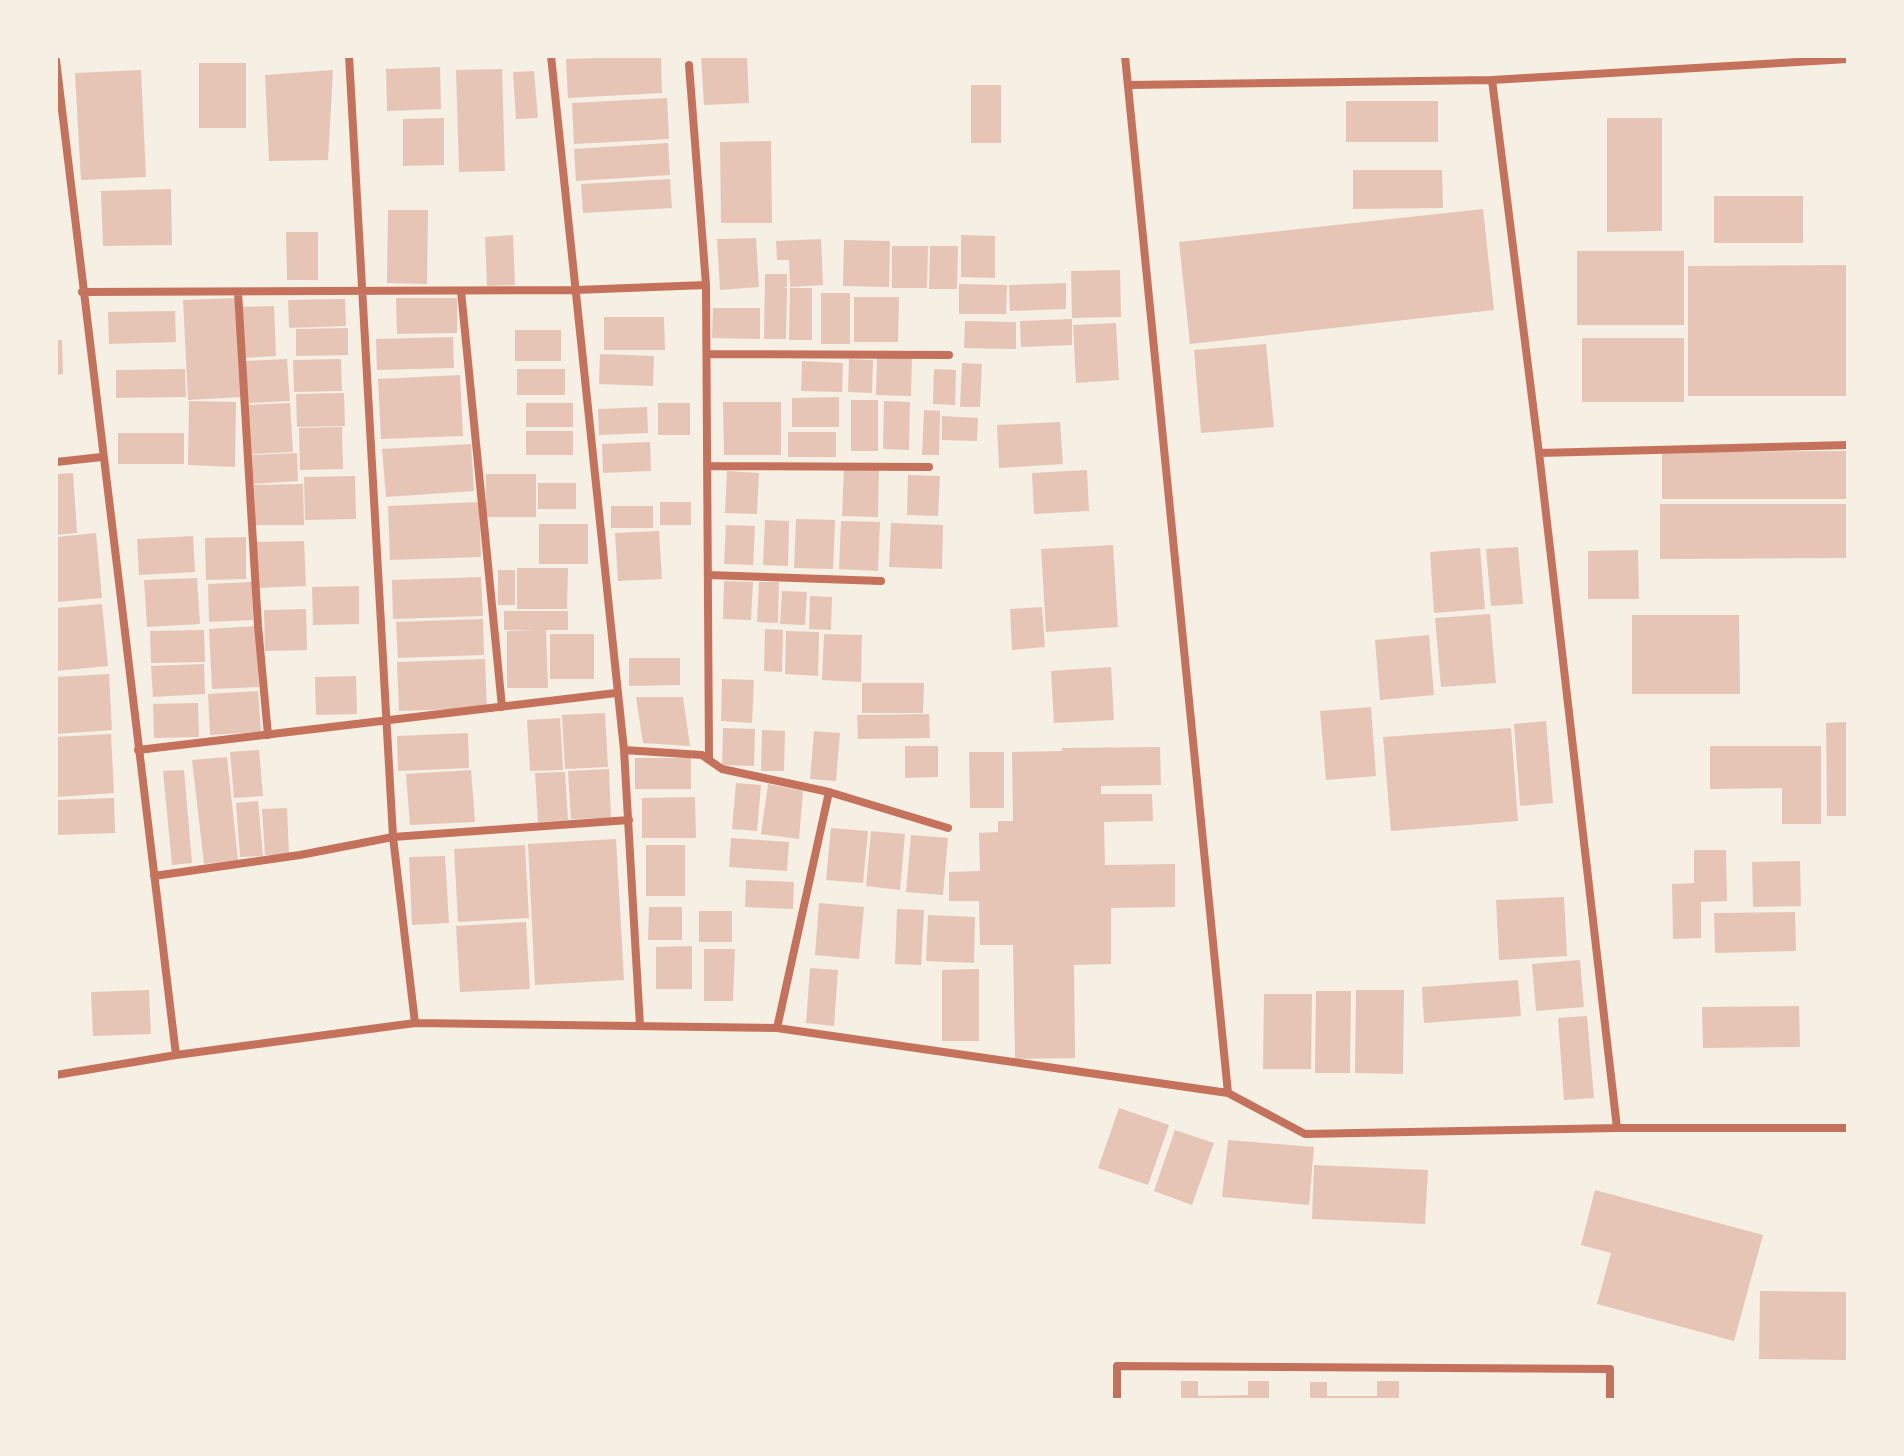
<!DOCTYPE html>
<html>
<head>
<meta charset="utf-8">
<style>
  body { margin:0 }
  #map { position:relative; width:1904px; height:1456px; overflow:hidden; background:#f6efe4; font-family:Lato,sans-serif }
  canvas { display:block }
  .frame { position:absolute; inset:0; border:58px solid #f6efe4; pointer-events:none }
</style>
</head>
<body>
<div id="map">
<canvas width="1904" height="1456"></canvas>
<div class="frame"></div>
</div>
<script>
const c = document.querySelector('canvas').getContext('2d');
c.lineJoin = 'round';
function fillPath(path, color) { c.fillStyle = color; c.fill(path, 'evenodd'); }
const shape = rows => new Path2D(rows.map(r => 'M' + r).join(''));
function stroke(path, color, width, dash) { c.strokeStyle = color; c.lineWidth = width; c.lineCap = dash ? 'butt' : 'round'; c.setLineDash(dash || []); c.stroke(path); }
fillPath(shape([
  [661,56,662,93,568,98,566,59],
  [701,56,747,56,749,103,704,105],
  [199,63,246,63,246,128,199,128],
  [440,67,441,109,387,111,386,69],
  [502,69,505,171,459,172,456,70],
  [141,70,146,177,81,180,75,73],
  [333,70,328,160,269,161,265,75],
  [534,71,538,118,516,119,513,72],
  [971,85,1001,85,1001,143,971,143],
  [667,98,669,139,574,144,572,103],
  [1346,101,1438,101,1438,142,1346,142],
  [444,118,444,165,403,166,403,119],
  [1607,118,1662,118,1662,231,1607,232],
  [771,141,772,223,721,223,720,142],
  [668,143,670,175,576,181,574,149],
  [1353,170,1442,170,1443,208,1353,209],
  [670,179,672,208,583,213,581,184],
  [171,189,172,245,103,246,101,191],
  [1714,196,1803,196,1803,243,1714,243],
  [1483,209,1494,310,1190,344,1179,242],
  [388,210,428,210,427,284,387,283],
  [286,232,318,232,318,280,287,280],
  [513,235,515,285,487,286,485,237],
  [961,235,995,236,995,278,961,277],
  [756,238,759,287,720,290,717,239],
  [821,239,823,285,790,287,789,260,777,260,776,241],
  [844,240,890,241,889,287,843,286],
  [892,246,928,246,927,288,892,288],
  [930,246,958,246,957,289,929,289],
  [1577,251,1684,251,1684,325,1577,325],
  [1848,265,1848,396,1688,396,1688,266],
  [1120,270,1121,317,1072,318,1071,271],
  [765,274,787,274,787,287,783,287,787,288,786,339,764,339],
  [1066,283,1066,309,1010,311,1009,285],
  [959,284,1007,285,1006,314,959,314],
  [790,288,812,288,812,340,789,340],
  [821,293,850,293,850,344,821,344],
  [854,297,899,297,898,342,854,342],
  [237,298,241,397,188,400,183,300],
  [396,298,457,298,457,333,397,334],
  [345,299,346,326,289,328,288,300],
  [274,306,276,356,243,358,241,307],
  [713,308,760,308,760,339,712,338],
  [175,311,176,342,109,344,108,312],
  [604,317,664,317,665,350,604,350],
  [1072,319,1072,345,1021,347,1020,321],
  [965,321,1016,322,1016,349,964,348],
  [1116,323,1119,380,1076,383,1073,325],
  [348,328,348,355,296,356,296,329],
  [515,330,561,330,561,361,515,361],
  [453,337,454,368,377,370,376,339],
  [1582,338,1684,338,1684,402,1582,402],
  [56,340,62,340,63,374,56,375],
  [1266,344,1274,427,1201,433,1194,350],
  [600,354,654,356,653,386,599,384],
  [877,356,912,358,911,396,876,395],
  [287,359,290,401,248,403,245,361],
  [341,359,342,391,294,392,293,360],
  [849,359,873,360,872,393,848,392],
  [802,361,843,363,842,392,801,391],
  [962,363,982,364,980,407,960,407],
  [185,369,186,397,116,398,116,370],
  [517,369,565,369,565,395,517,395],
  [934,369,956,370,955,405,933,404],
  [460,375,463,436,381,439,378,379],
  [344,393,345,426,297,427,296,394],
  [839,397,839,427,792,427,792,398],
  [851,400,878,400,878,451,851,451],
  [189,401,236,402,235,467,188,465],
  [884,401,910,402,909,450,883,449],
  [723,402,781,402,781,455,724,455],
  [290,403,293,452,251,454,248,405],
  [526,403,573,403,573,427,526,427],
  [658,403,690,403,690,435,658,435],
  [647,407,648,433,599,435,598,409],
  [924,410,940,411,939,455,922,455],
  [942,416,978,418,977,441,942,440],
  [1060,422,1063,464,999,468,997,425],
  [342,427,343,469,300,470,299,428],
  [526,431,573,431,573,455,526,455],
  [788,432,836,432,836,457,788,457],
  [118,433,184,433,184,464,118,464],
  [650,442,651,471,603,473,602,444],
  [471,444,474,491,386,497,382,449],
  [1848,451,1848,499,1662,499,1662,452],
  [297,453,298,481,252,484,251,455],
  [844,467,879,468,878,517,842,516],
  [1087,470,1089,511,1034,514,1032,473],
  [727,471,759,473,757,514,725,513],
  [73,473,77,533,56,535,56,474],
  [486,474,536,474,536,517,486,517],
  [908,475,940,476,938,516,907,515],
  [355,476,356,519,305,520,304,477],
  [538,483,576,483,576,509,538,509],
  [303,484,304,525,255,525,254,485],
  [479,502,481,557,390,560,388,506],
  [660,502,691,502,691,525,660,525],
  [1660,504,1848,504,1848,558,1660,559],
  [611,506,653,506,653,528,611,528],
  [796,519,835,520,833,569,794,568],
  [765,520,789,521,788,566,763,565],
  [841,521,880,522,878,571,839,569],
  [891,523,943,525,942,569,889,567],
  [539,524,588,524,588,564,539,564],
  [726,525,755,526,753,565,724,564],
  [659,531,662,579,618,581,615,533],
  [96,533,102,598,56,602,56,537],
  [193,536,195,572,139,575,137,539],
  [246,537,246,579,206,580,205,538],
  [304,541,306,586,257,588,256,542],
  [1113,545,1118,627,1046,632,1041,549],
  [1518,547,1523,604,1491,606,1486,549],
  [1480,548,1485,609,1434,613,1430,552],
  [1638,550,1639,599,1588,599,1588,551],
  [517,568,568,568,567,609,517,609],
  [498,570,515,570,515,605,498,605],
  [481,577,483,616,393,619,392,580],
  [197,578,200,624,147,627,144,580],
  [724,581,753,582,751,620,723,619],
  [252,582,253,620,209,622,208,584],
  [759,582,779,582,778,623,757,622],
  [359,586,359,624,313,625,312,587],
  [782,591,807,592,805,625,780,624],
  [810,596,832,597,831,630,809,629],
  [102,604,108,666,56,671,56,608],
  [1042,607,1045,647,1012,650,1010,609],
  [306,609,307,650,265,651,264,610],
  [504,611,568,611,568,630,546,630,548,688,507,688,507,631,535,630,504,630],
  [1490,614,1496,683,1441,687,1435,618],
  [1632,615,1739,615,1740,694,1632,694],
  [483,619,484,655,398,658,396,622],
  [256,626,259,687,212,689,209,629],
  [765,629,783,630,782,672,764,671],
  [204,630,205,662,151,663,150,631],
  [786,631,819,632,818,676,785,674],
  [550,634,594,634,594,679,550,679],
  [824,634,862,635,861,682,822,680],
  [1429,635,1434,695,1380,700,1375,640],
  [629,658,680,658,680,685,629,686],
  [485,659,487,708,399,711,397,662],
  [204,664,205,694,153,697,151,666],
  [1111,667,1114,720,1054,723,1051,671],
  [109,674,112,730,56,734,56,677],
  [356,676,357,714,316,715,315,677],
  [722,679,754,680,752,723,721,721],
  [862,683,924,683,923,713,862,713],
  [258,691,261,732,210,735,208,694],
  [636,697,683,697,690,746,643,743],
  [198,703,199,737,154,738,153,704],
  [1371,707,1376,776,1326,780,1320,711],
  [605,713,608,767,565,769,562,715],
  [929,714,930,738,858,739,857,715],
  [560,718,563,770,530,771,527,720],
  [1546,721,1553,803,1520,806,1514,724],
  [1848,722,1848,816,1827,816,1826,723],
  [723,728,755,729,754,766,722,765],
  [1511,728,1518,821,1391,831,1383,737],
  [762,730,785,731,784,771,761,771],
  [814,731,840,733,836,781,810,779],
  [468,733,469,768,398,771,397,736],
  [111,734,114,793,56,797,56,737],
  [905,746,938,746,938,777,905,778],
  [1710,746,1821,746,1821,824,1782,824,1782,788,1710,789],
  [1160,747,1161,785,1101,786,1101,794,1152,794,1153,821,1104,822,1105,865,1175,864,1175,907,1111,908,1111,964,1074,965,1075,1058,1015,1059,1013,945,980,945,979,901,949,901,949,872,980,871,979,833,998,832,998,821,1013,821,1012,752,1062,751,1062,748],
  [259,750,263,796,234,798,230,752],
  [969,752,1004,752,1004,808,970,808],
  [227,757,238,860,204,864,192,760],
  [635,758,691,758,691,789,635,789],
  [609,769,611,818,571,819,568,771],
  [184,770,192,863,172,865,163,771],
  [471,770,475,822,410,825,406,774],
  [565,772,568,820,538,822,535,773],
  [736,783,761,785,757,831,732,829],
  [768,784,803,791,799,839,761,834],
  [695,797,696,838,642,838,642,798],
  [114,798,115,833,56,835,56,800],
  [258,801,263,856,240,857,236,803],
  [287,808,289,854,265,855,262,809],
  [831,828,868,831,863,883,826,880],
  [871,831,905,834,900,890,866,886],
  [911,835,948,838,943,895,906,892],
  [731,838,789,842,787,871,729,867],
  [616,839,624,980,535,985,528,844],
  [525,845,529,918,458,922,454,849],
  [646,845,685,845,685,896,646,896],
  [1694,850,1726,850,1727,901,1701,902,1701,938,1673,939,1672,884,1694,883],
  [445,856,449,923,412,925,409,857],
  [1800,861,1801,906,1753,907,1752,862],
  [746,880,794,882,793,909,745,907],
  [1564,897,1567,956,1499,960,1496,900],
  [819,903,864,907,859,959,815,955],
  [649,907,682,907,682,940,648,940],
  [897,909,924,910,921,965,895,964],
  [699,911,732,911,732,942,699,942],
  [1795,912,1796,951,1715,953,1714,913],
  [928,915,975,917,974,963,926,961],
  [526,922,530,989,460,992,456,926],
  [692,946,692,989,656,989,656,947],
  [704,949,735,949,733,1001,704,1001],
  [1580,960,1584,1007,1536,1011,1532,964],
  [810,968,838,970,834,1026,806,1023],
  [979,969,979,1041,942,1041,942,970],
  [1518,980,1521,1016,1424,1023,1422,987],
  [149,990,151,1034,93,1036,91,992],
  [1356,990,1404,990,1403,1074,1355,1073],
  [1316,991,1351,991,1350,1073,1315,1073],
  [1264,994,1312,994,1311,1069,1263,1069],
  [1799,1006,1800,1047,1703,1048,1702,1007],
  [1587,1016,1594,1098,1564,1100,1558,1018],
  [1119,1108,1169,1125,1148,1185,1098,1168],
  [1175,1130,1214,1143,1192,1205,1154,1191],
  [1228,1140,1314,1147,1309,1205,1222,1197],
  [1314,1165,1428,1170,1425,1224,1312,1219],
  [1595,1190,1763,1235,1734,1341,1597,1304,1611,1253,1581,1245],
  [1760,1291,1848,1292,1848,1360,1759,1359],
  [1181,1381,1198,1381,1198,1396,1248,1395,1248,1381,1269,1381,1269,1400,1181,1400],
  [1377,1381,1399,1381,1399,1400,1310,1400,1310,1382,1327,1382,1327,1396,1377,1396]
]), '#e6c5b7');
stroke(shape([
  [349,56,393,837,415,1023],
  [551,56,624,750,640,1026],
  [1125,56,1228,1093],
  [56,60,176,1055],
  [689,65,706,285,709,760,722,769,829,792],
  [1492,80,1539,453,1617,1128],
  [1128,85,1492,80,1848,59],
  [461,291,502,707],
  [82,292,576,290,706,285],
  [238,292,258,626,268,735],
  [707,354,949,355],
  [1539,453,1848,445],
  [56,462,102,457],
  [707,466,929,467],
  [708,575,881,581],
  [138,750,616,693],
  [624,750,702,755,709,760],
  [154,876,300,855,393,837,629,820],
  [777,1028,829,792,948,828],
  [56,1075,176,1055,415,1023,777,1028,1228,1093,1305,1134,1617,1128,1848,1128],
  [1117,1400,1117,1366,1610,1369,1610,1400]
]), '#c5725c', 8);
</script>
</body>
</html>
